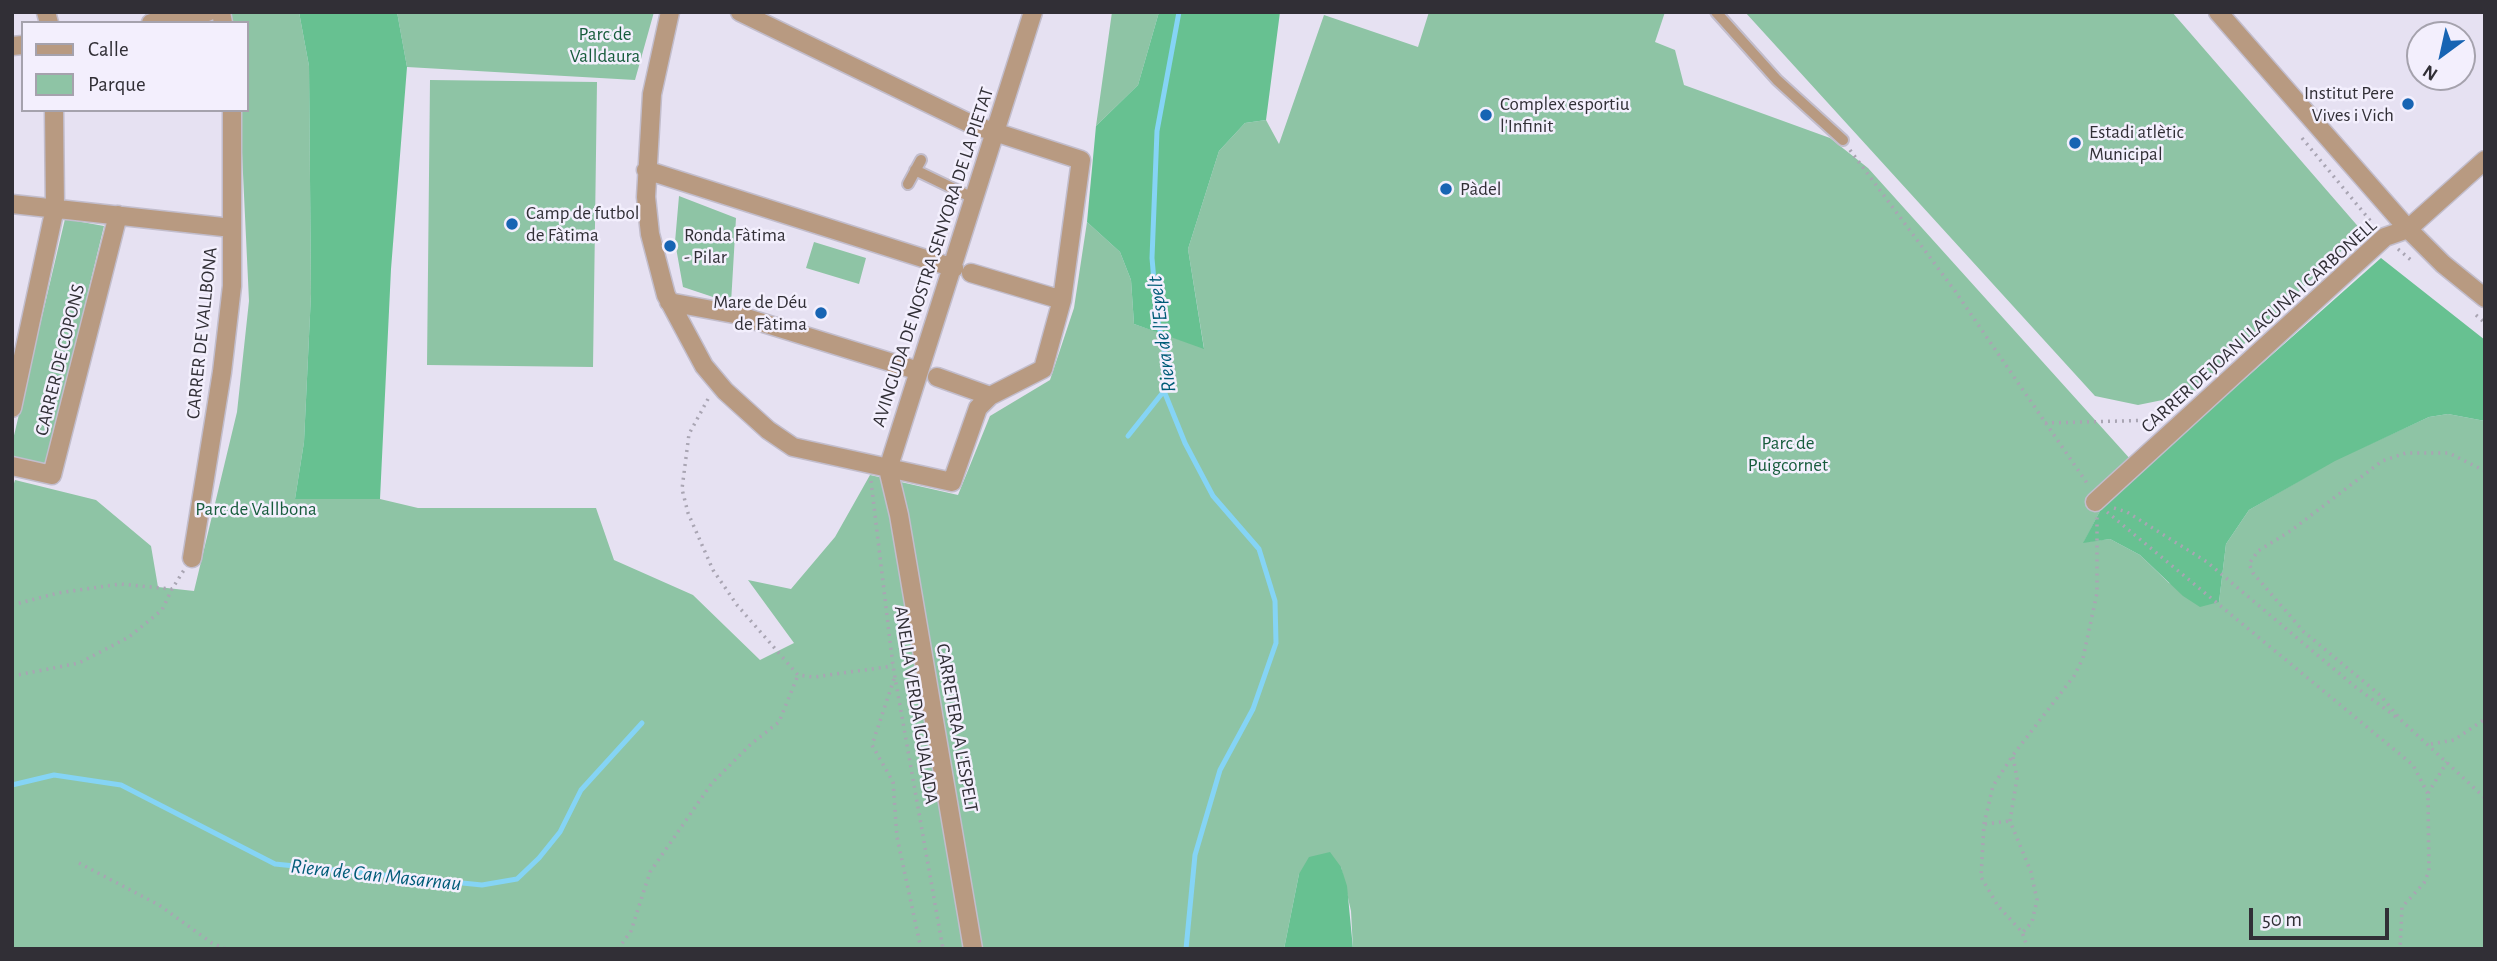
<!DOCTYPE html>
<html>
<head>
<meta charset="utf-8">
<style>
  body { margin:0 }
  #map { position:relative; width:2497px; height:961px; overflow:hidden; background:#e6e1f2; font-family:"Alegreya Sans",sans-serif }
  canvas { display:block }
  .frame { position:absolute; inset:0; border:14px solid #312f36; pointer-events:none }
  .legend { position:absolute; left:21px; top:21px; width:228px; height:91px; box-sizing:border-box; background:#f3effd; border:2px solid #a5a2ad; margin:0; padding:9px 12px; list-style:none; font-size:21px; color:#312f36 }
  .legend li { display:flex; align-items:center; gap:14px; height:35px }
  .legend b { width:35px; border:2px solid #a5a2ad }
  .north { position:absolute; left:2406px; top:21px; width:70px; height:70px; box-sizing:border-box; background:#f3effd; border:2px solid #a5a2ad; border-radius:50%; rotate:213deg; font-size:19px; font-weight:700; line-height:28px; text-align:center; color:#312f36 }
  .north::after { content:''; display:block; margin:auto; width:24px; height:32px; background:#1764b3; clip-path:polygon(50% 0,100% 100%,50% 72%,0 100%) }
  .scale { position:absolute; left:2249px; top:908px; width:140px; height:32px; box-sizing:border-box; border:4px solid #312f36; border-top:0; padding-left:9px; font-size:21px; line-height:24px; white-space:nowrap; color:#312f36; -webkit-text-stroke:5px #f3effd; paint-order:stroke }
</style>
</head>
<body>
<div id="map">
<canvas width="2497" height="961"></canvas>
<div class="frame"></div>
<ul class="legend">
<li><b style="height:9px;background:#b89a81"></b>Calle</li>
<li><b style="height:19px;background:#8ec4a5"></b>Parque</li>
</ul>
<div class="north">N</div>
<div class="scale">50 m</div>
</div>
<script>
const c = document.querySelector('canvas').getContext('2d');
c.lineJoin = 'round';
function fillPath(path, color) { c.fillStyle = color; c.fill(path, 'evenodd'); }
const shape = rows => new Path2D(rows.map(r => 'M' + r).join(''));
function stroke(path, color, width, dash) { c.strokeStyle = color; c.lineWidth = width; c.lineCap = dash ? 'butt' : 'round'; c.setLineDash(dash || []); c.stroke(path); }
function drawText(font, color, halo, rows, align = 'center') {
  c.font = font + ' "Alegreya Sans",sans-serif'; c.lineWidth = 5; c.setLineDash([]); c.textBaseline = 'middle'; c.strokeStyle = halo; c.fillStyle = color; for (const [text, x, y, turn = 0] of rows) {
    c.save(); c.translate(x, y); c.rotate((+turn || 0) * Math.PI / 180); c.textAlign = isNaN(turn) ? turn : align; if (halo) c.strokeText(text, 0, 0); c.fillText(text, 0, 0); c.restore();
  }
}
fillPath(shape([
  [230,12,299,12,309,66,311,294,304,442,295,499,380,499,418,508,596,508,614,560,693,595,760,660,794,643,748,580,791,589,835,537,870,475,958,495,990,416,1050,380,1074,308,1087,222,1120,252,1131,280,1134,324,1204,348,1188,249,1219,151,1245,123,1266,120,1279,144,1324,15,1418,47,1429,12,1665,12,1655,42,1675,50,1684,85,1830,138,1868,168,2141,471,2101,509,2084,542,2110,539,2140,555,2169,583,2219,602,2226,544,2249,510,2335,460,2429,417,2448,414,2485,421,2485,949,1353,949,1351,911,1341,867,1299,874,1284,949,12,949,12,490,15,480,96,500,151,546,158,587,194,591,237,412,249,301,240,110,247,110,247,23,233,23],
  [397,12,654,12,635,80,407,67],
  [1112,12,1159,12,1138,85,1096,126],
  [1745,12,2172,12,2362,231,2192,394,2138,405,2095,396],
  [430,80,597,82,593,367,427,365],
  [679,196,736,218,731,303,683,287,675,242],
  [65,219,104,226,46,465,12,457,12,444],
  [814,242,866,258,859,284,806,268]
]), '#8ec4a5');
fillPath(shape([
  [299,12,397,12,407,67,391,269,380,499,295,499,304,442,311,294,309,66],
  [1159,12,1280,12,1266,120,1245,123,1219,151,1188,249,1204,349,1134,324,1131,280,1120,252,1087,222,1096,126,1138,85],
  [2381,258,2485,340,2485,421,2448,414,2429,417,2335,461,2249,510,2226,544,2219,602,2200,607,2183,596,2140,555,2110,539,2083,543,2101,509,2141,471],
  [1330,852,1341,867,1347,886,1353,949,1284,949,1299,874,1309,857]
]), '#67c191');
stroke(shape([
  [1179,12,1157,131,1152,258,1157,316,1166,360,1164,391,1185,443,1213,496,1259,549,1275,601,1276,643,1253,709,1220,770,1195,855,1186,949],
  [1128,436,1164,391],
  [12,785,54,775,121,785,275,864,482,885,517,879,539,858,560,832,581,790,642,723]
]), '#85d4f5', 5);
const service = shape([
  [1716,12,1777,80,1843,140],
  [915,170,975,199],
  [908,184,921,160]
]);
const minor = shape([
  [46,12,49,23],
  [221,12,223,23],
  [670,12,652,94,646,197,650,234,666,295,704,366,725,391,768,430,793,447,952,482,978,408,990,396,1043,369,1062,300,1081,160,973,125,740,12],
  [2218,12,2408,229,2443,264,2485,298],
  [151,23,208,12],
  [12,46,23,45],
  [646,170,954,268],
  [12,204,232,228],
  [971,273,1062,300],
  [669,302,734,314,919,371],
  [937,377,990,396],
  [12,408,55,208,54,110],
  [12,466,52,475,118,215],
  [2095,502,2385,237,2408,229,2485,160],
  [192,558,222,372,232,286,232,110],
  [973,949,899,515,888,469,1033,12]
]);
stroke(service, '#c2bdcc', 14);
stroke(minor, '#c2bdcc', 21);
stroke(shape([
  [2302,138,2373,224],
  [1850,150,1955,291,2089,486],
  [2398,249,2411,260],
  [2476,315,2485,323],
  [708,399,689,434,682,489,688,513,713,570,737,605,798,675,814,677,893,666],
  [2045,423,2159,420],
  [2485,471,2449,453,2406,453,2382,461,2292,530,2258,551,2249,564,2253,573,2304,632,2380,695,2402,721,2485,798],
  [871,481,893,666,943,949],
  [2114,508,2127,512,2207,562,2353,685,2396,717],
  [2107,512,2413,765,2428,794,2429,871,2424,883,2402,907,2400,949],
  [12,605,58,593,120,584,172,589,184,570],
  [12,676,79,663,129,637,162,610,172,589],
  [894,679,872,745,893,782,897,837,921,949],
  [2431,744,2454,740,2485,719],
  [2013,757,2017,778,2010,821,2031,872,2037,900,2032,922,2023,932],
  [2428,793,2447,762],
  [1985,824,2010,821],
  [79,863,159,905,212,943,226,949],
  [618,949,631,931,650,872,712,783,751,744,779,722,798,675],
  [2028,949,2022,932,1998,906,1981,877,1984,824,1993,786,2013,755,2074,676,2083,658,2097,593,2097,517]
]), '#a9a5b3', 3.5, [2, 5]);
stroke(service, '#b89a81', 10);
stroke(minor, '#b89a81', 18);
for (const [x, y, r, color] of [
  [2408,104,7,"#1764b3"],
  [1486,115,7,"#1764b3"],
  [2075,143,7,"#1764b3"],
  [1446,189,7,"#1764b3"],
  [512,224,7,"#1764b3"],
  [670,246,7,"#1764b3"],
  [821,313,7,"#1764b3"]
]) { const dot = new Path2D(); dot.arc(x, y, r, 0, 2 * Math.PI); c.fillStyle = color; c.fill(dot); stroke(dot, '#f3effd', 2.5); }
drawText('19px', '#175c3c', '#f3effd', [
  ["Parc de",605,34],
  ["Valldaura",605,56],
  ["Parc de",1788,443],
  ["Puigcornet",1788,465],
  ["Parc de Vallbona",256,509]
]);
drawText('19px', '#312f36', '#f3effd', [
  ["Institut Pere",2394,93,"right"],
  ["Vives i Vich",2394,115,"right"],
  ["Complex esportiu",1500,104],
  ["l'Infinit",1500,126],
  ["Estadi atlètic",2089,132],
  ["Municipal",2089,154],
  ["Pàdel",1460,189],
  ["Camp de futbol",526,213],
  ["de Fàtima",526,235],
  ["Ronda Fàtima",684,235],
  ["- Pilar",684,257],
  ["Mare de Déu",807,302,"right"],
  ["de Fàtima",807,324,"right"]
], 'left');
drawText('19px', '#312f36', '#f3effd', [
  ["AVINGUDA DE NOSTRA SENYORA DE LA PIETAT",933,257,-72],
  ["CARRER DE JOAN LLACUNA I CARBONELL",2259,326,-42],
  ["CARRER DE VALLBONA",202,333,-84],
  ["CARRER DE COPONS",60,360,-76],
  ["ANELLA VERDA IGUALADA",916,705,81],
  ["CARRETERA A L'ESPELT",957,728,80]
]);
drawText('italic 21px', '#005c78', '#f3effd', [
  ["Riera de l'Espelt",1162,334,-97],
  ["Riera de Can Masarnau",376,875,6]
]);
</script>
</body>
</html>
